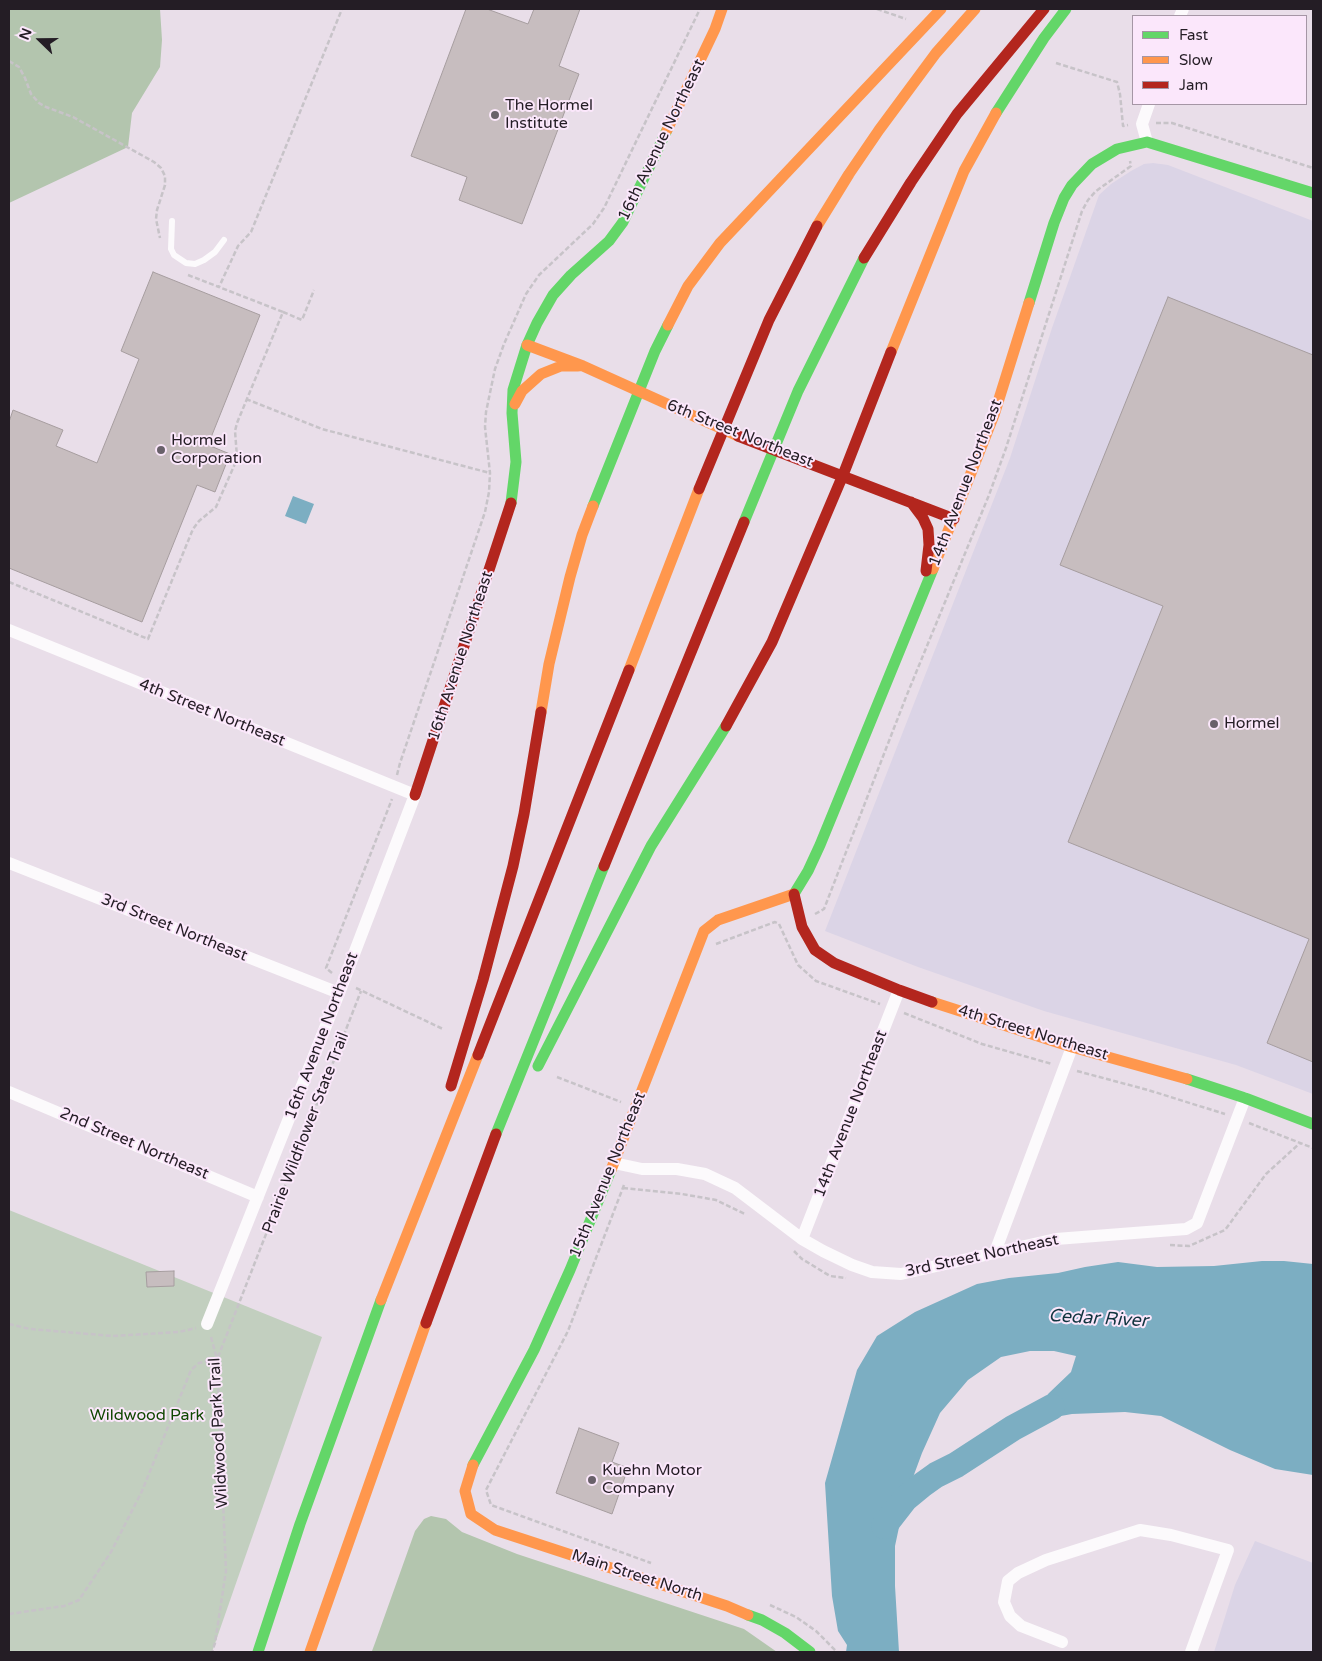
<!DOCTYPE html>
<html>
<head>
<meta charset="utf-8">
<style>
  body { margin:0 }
  #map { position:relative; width:1322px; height:1661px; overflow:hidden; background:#e9dee9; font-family:"Varela Round",sans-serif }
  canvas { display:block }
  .frame { position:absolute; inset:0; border:10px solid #241d25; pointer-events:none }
  .legend { position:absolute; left:1132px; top:15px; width:175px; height:90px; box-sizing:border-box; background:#fbe7fb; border:1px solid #a596a5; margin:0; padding:6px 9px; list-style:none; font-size:15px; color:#241d25 }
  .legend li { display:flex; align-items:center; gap:10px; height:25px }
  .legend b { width:25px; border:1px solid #a596a5 }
  .north { position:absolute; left:15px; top:15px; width:50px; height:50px; -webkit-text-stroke:4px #fbe7fb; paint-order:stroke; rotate:292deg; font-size:14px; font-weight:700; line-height:20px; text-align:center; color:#241d25 }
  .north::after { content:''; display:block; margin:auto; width:18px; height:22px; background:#241d25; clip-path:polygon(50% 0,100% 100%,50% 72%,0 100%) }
</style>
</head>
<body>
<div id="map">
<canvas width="1322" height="1661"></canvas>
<div class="frame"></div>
<ul class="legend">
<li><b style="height:6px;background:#63d668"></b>Fast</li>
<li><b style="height:6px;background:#ff974d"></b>Slow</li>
<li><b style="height:6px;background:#b3261e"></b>Jam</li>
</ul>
<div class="north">N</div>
</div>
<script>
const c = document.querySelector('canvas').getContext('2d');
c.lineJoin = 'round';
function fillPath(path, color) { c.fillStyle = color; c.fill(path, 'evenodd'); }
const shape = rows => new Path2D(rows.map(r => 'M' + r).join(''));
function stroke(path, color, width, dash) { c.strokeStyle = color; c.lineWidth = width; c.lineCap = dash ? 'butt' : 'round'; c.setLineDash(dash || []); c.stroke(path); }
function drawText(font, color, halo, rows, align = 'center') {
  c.font = font + ' "Varela Round",sans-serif'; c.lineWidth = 4; c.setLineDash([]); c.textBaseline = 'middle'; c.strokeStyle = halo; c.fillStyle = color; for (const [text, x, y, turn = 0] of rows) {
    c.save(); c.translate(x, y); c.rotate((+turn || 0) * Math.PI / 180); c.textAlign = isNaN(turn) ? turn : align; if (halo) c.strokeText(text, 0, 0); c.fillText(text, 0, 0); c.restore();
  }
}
fillPath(shape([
  [1153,163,1168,165,1313,221,1313,1094,1236,1065,1044,1011,918,967,825,931,1010,458,1052,328,1099,195,1111,184,1131,171,1144,164],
  [1255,1541,1313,1563,1313,1652,1214,1652,1235,1585]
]), '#dbd4e6');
fillPath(shape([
  [9,1210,322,1337,212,1652,9,1652]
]), '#c2cfbf');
fillPath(shape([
  [9,9,160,9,162,40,160,67,132,113,128,147,9,203],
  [431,1516,446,1519,462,1532,517,1554,744,1629,777,1652,369,1652,372,1651,375,1643,415,1531,424,1519]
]), '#b3c5ae');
fillPath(shape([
  [293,496,314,504,306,524,285,516],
  [1262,1261,1284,1261,1313,1264,1313,1475,1275,1469,1230,1450,1161,1416,1125,1412,1072,1414,1022,1423,1049,1393,1071,1372,1076,1356,1054,1351,1030,1351,1001,1357,968,1380,940,1413,922,1453,905,1499,895,1546,895,1586,899,1652,846,1652,847,1645,838,1631,832,1596,825,1483,857,1370,877,1336,915,1312,977,1284,1009,1278,1058,1273,1085,1267,1118,1262,1157,1267,1214,1266]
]), '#7caec2');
stroke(shape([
  [884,1526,905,1499,922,1485,936,1475,956,1465,1013,1428,1052,1407]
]), '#7caec2', 26);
const building = shape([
  [466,9,487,9,528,24,534,9,580,9,559,66,579,74,522,224,459,200,467,177,411,156,466,9],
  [153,272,260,315,208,445,230,454,215,492,197,485,142,622,9,568,9,422,13,410,63,430,56,446,97,463,139,359,121,351,153,272],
  [1168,297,1313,355,1313,1062,1267,1043,1309,939,1068,842,1163,606,1060,565,1168,297],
  [174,1271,174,1286,147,1287,146,1272,174,1271],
  [579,1428,619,1443,612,1462,628,1468,612,1514,556,1493,579,1428]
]);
fillPath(building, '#c7bdbf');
stroke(building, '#a69d9f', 1);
stroke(shape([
  [877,9,906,19],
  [9,61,19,67,25,78,31,94,39,103,46,107,73,117,154,162,161,168,165,176,165,185,157,210,156,219,160,238],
  [1056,63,1117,82,1120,94,1123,126,1128,125],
  [1156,123,1172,123,1313,168],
  [188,275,219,287,238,246,251,232,342,9],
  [283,312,302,320,314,290],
  [246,399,322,429,490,473],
  [9,582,148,639,193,529,199,521,216,507,234,466,237,457,235,431,237,423,283,312,219,287],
  [397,775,400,763,485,512,489,492,490,473,485,427,486,412,495,369,504,344,526,294,539,275,593,224,604,208,700,9],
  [815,914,824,909,906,697,989,495,1006,448,1082,211,1088,200,1096,191,1131,166,1130,161],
  [716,944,775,922,779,924,798,965,816,981,880,1004],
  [332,973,326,968,392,799],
  [356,988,443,1029],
  [904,1013,982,1044,1052,1064],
  [1077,1071,1148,1090,1225,1114],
  [557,1077,621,1102],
  [1249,1123,1313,1148],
  [624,1185,568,1331,486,1490,491,1505,651,1563],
  [623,1188,682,1194,716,1200,745,1214],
  [1170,1245,1189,1246,1225,1230,1266,1174,1300,1143],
  [794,1251,802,1259,830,1276,846,1278],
  [9,1324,30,1329,113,1336,179,1332,196,1328],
  [211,1337,217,1359,226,1571,215,1643,212,1652],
  [218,1357,361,991],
  [770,1605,796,1617,816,1631,837,1652],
  [9,1614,64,1606,79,1600,111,1552,142,1491,191,1370,199,1363,217,1359]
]), '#c7c3c8', 2.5, [5, 2.5]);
stroke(shape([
  [172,221,171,249,174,255,186,263,195,264,204,260,215,252,224,240]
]), '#fcfafc', 6);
stroke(shape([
  [1180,16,1183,9],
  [1147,142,1142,124,1149,104],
  [9,630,415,795,339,993,207,1324],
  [9,863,339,993],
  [9,1092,258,1197],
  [614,1163,642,1169,677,1169,705,1174,735,1188,802,1239,823,1251,852,1265,872,1272,901,1274,1056,1239,1186,1229,1197,1223,1245,1098],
  [802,1239,899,990],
  [995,1252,1072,1047],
  [1062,1642,1021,1626,1010,1616,1004,1602,1008,1581,1018,1573,1046,1560,1140,1530,1171,1535,1228,1550,1191,1652]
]), '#fcfafc', 12);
stroke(shape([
  [996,113,1044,38,1066,9],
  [1029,303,1054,223,1064,198,1072,185,1092,164,1117,149,1147,142,1313,193],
  [511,503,516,462,512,413,513,390,527,345,537,323,553,295,571,275,609,241,623,222,667,130],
  [593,506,655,351,668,325],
  [744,522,798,391,864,258],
  [794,894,808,871,820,845,933,569],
  [538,1066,651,846,726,726],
  [1187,1079,1245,1098,1313,1124],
  [496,1134,604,866],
  [473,1465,534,1350,570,1270,611,1170],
  [748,1615,762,1620,785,1633,810,1652],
  [258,1652,300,1524,381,1300]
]), '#63d668', 11);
stroke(shape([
  [667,130,715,29,722,9],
  [817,226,849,174,879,130,936,53,975,9],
  [668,325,688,286,720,243,941,9],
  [527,345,583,366,738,436],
  [891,352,964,171,996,113],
  [515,404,522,391,541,374,561,366,578,366],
  [933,569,994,415,1029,303],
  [629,670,699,489],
  [541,712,549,664,570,577,582,535,593,506],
  [932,1002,1072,1047,1187,1079],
  [611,1170,704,931,718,920,794,894],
  [381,1300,478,1055],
  [473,1465,465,1491,471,1514,495,1530,727,1606,748,1615],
  [310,1652,426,1323]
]), '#ff974d', 11);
stroke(shape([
  [864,258,911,182,957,114,1044,9],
  [738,436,954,519],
  [699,489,769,320,817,226],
  [911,502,923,518,928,529,929,545,926,571],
  [726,726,772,642,843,475,891,352],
  [415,795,511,503],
  [604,866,744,522],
  [794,894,802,927,815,950,834,963,899,990,932,1002],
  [478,1055,629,670],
  [451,1086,483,980,513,866,524,814,541,712],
  [426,1323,496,1134]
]), '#b3261e', 11);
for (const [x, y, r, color] of [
  [495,115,5,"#69616a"],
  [161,450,5,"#69616a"],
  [1214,724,5,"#69616a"],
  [592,1480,5,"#69616a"]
]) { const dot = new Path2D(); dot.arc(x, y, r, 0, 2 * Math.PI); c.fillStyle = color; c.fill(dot); stroke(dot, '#fbe7fb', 2); }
drawText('16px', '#241d25', '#fbe7fb', [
  ["The Hormel",505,106],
  ["Institute",505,124],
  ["Hormel",171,441],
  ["Corporation",171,459],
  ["Hormel",1224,724],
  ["Kuehn Motor",602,1471],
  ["Company",602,1489]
], 'left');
drawText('16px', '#241d25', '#fbe7fb', [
  ["16th Avenue Northeast",662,140,-64],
  ["6th Street Northeast",740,434,22],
  ["14th Avenue Northeast",966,483,-69],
  ["16th Avenue Northeast",461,656,-72],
  ["4th Street Northeast",212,713,22],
  ["3rd Street Northeast",174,928,22],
  ["4th Street Northeast",1033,1033,17],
  ["16th Avenue Northeast",322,1036,-69],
  ["14th Avenue Northeast",851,1114,-69],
  ["Prairie Wildflower State Trail",306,1133,-69],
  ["2nd Street Northeast",134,1144,23],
  ["15th Avenue Northeast",608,1175,-68],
  ["3rd Street Northeast",982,1256,-12],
  ["Wildwood Park Trail",219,1433,-93],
  ["Main Street North",637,1576,18]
]);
drawText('16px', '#0f4600', '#fbe7fb', [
  ["Wildwood Park",147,1416]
]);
drawText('italic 18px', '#10343f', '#fbe7fb', [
  ["Cedar River",1098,1319,3]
]);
</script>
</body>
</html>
